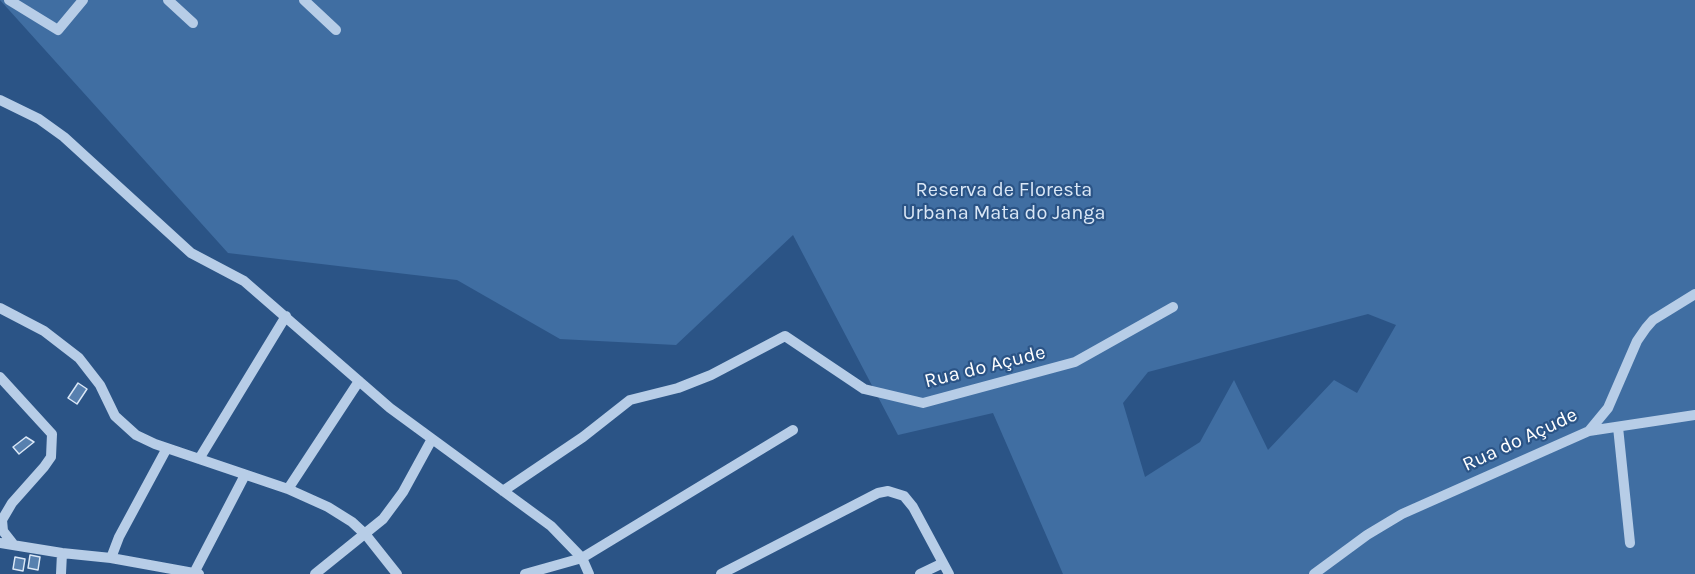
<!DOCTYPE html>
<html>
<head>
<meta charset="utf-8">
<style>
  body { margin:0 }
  canvas { display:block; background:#2b5486 }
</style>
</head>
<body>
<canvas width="1695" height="574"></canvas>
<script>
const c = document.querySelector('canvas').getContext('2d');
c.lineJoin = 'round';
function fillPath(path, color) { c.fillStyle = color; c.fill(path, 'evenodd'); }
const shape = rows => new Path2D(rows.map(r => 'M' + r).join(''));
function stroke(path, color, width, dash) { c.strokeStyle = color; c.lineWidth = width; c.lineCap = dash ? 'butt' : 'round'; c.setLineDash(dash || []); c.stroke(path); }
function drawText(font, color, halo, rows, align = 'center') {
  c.font = font + ' Karla,sans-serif'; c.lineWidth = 4.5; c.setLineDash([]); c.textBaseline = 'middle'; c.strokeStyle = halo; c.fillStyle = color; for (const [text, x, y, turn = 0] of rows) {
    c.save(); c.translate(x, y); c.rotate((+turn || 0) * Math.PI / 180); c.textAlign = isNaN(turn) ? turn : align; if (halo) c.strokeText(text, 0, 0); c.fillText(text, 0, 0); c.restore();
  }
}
fillPath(shape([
  [0,0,1695,0,1695,574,1063,574,993,413,898,435,793,235,676,345,560,339,457,280,228,253],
  [1368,314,1396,325,1357,393,1334,380,1268,450,1234,380,1200,442,1145,477,1123,403,1148,372]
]), '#406ea2');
const building = shape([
  [78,383,87,389,77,404,68,398,78,383],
  [26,437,34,442,19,454,13,447,26,437],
  [30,555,40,557,38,570,28,568,30,555],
  [15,557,25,559,23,571,13,569,15,557]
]);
fillPath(building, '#5780af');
stroke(building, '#dae7f6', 1.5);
stroke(shape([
  [9,0,58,30,83,0],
  [168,0,193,23],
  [304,0,336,30],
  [0,100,39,119,64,137,191,253,244,281,390,408,551,526,582,558,589,574],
  [0,308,44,331,79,358,100,385,115,416,136,435,155,444,288,489,328,507,352,522,366,535,397,574],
  [0,377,52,434,51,457,44,467,12,503,2,520,3,531,14,545],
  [1618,427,1630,543],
  [1589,431,1695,415],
  [199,459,286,316],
  [288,489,359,381],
  [503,491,583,437,630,400,678,388,711,375,785,336,864,389,923,403,1075,362,1173,307],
  [0,543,62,553,111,558,199,574],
  [111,558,119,537,167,448],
  [194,573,245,475],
  [61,574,62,553],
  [315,574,383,519,403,492,432,439],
  [525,574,582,558,793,430],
  [721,574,878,493,888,491,904,496,913,507,949,574],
  [920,574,943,563],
  [1314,574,1367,535,1402,514,1589,431,1608,408,1637,341,1646,328,1653,320,1695,294]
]), '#b7cde7', 10);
drawText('20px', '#dae7f6', '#2b5486', [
  ["Reserva de Floresta",1004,190],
  ["Urbana Mata do Janga",1004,213]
]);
drawText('20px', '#fff', '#2b5486', [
  ["Rua do Açude",985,367,-14],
  ["Rua do Açude",1520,440,-25]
]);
</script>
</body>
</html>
